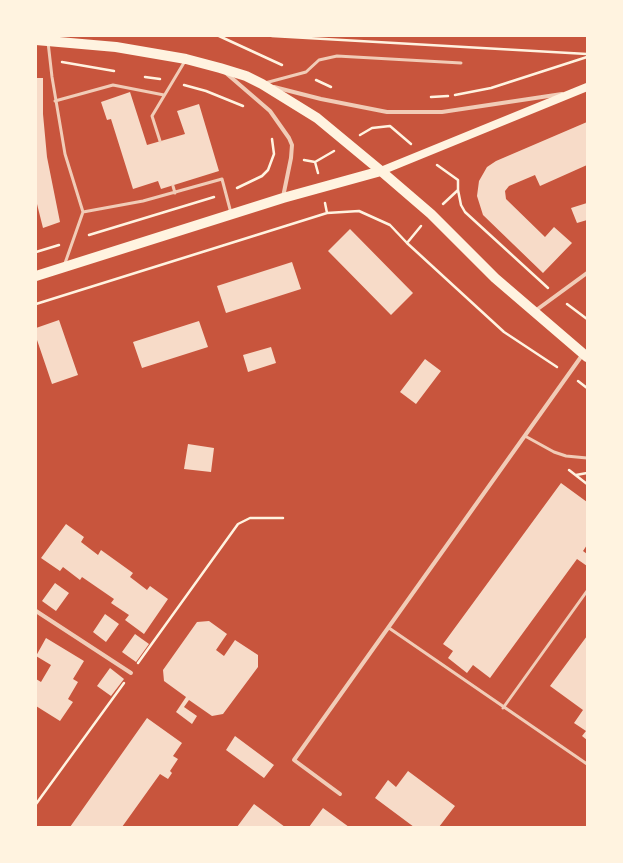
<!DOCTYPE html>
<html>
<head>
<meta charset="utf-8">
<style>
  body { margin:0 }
  #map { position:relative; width:623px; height:863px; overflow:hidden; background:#c8553d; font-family:"IBM Plex Sans",sans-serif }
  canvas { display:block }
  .frame { position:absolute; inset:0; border:37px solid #fff3e0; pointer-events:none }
</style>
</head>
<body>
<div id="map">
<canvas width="623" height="863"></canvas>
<div class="frame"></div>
</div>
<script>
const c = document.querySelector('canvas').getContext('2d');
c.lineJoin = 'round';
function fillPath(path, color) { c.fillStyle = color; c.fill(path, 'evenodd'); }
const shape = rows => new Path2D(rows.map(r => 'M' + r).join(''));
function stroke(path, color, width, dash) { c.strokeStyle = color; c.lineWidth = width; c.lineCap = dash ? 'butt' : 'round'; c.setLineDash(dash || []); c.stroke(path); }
fillPath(shape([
  [36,78,43,78,43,114,47,157,60,222,43,228,36,200],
  [130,92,147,145,185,134,177,111,199,104,219,171,161,189,158,181,133,189,111,119,107,120,101,102],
  [587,122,587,165,540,186,535,175,509,186,505,191,506,199,545,237,554,227,572,243,543,273,483,215,477,196,479,181,487,167,496,161],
  [587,203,587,220,577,223,571,208],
  [350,229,413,293,391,315,328,251],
  [292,262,301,289,226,313,217,286],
  [59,320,78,375,52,384,36,337,36,328],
  [199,321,208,347,142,368,133,342],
  [271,347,276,363,248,372,243,355],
  [425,359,441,371,416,404,400,392],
  [188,444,214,448,211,472,184,469],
  [561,483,587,502,587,545,583,551,587,554,587,566,577,559,490,678,473,665,467,673,448,658,453,651,443,644],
  [66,524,84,537,81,542,98,555,101,550,133,573,130,577,147,590,150,586,168,599,144,634,125,620,129,615,111,603,114,599,82,577,80,580,63,567,60,571,41,558],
  [55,583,69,593,56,611,42,601],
  [105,614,119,624,106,642,93,632],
  [209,621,227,634,216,650,224,656,235,640,258,655,258,667,223,714,212,716,189,700,184,707,197,716,192,724,176,712,186,697,164,681,163,670,197,622],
  [135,634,149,644,136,662,122,652],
  [587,636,587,740,582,736,586,731,574,723,583,710,550,686],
  [46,638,84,661,73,679,78,682,68,699,73,702,60,721,36,706,36,679,41,682,51,665,36,656],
  [110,668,124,679,111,696,97,686],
  [147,718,182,743,173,756,178,759,170,771,172,773,168,779,160,774,122,827,70,827],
  [235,736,274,765,264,778,226,750],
  [408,771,455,806,439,827,414,827,375,798,388,780,396,787],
  [254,804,285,827,237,827],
  [323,808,349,827,309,827]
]), '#f7dbc8');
stroke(shape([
  [219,36,282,65],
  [272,36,587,54],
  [62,62,114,71],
  [145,77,160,79],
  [316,80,331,87],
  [184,85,206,91,243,106],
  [455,95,491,88,587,57],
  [431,97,448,96],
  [360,135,372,128,390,126,411,144],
  [304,160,315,162,334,151],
  [315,162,318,173],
  [437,165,458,180,458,190,443,204],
  [237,188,262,176,268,170,274,154,272,139],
  [458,190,461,205,465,212,548,288],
  [325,203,327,213],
  [89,235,214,197],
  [407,243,504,332,557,367],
  [36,252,59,245],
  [36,304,327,213,359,211,390,225,407,243,421,226],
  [567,304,587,319],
  [578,381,587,388],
  [569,470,587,484],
  [576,475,587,473],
  [138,663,238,524,250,518,283,518],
  [36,804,124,683]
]), '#fff3e0', 2.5);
stroke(shape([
  [48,42,52,77,65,154,83,212,64,266],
  [265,83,306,72,319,60,337,56,461,63],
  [55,101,113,85,164,95],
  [160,141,152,116,185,61],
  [173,186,175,193],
  [83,212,143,201,222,179,231,213],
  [525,436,554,452,566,456,587,458],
  [389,628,587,764],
  [503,708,587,591]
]), '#f1ccb7', 3);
stroke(shape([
  [226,73,270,111,289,138,292,145,291,158,283,197],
  [274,87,321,99,387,112,442,112,562,94],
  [535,311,587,273],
  [36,611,131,673],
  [340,794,294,760,583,354]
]), '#f1ccb7', 4);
stroke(shape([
  [381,171,587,87]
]), '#fff3e0', 8);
stroke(shape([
  [36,40,116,47,186,59,220,68,246,76,262,84,317,118,381,171,431,214,495,278,587,357],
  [36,276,283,198,381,171]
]), '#fff3e0', 10);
</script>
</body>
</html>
